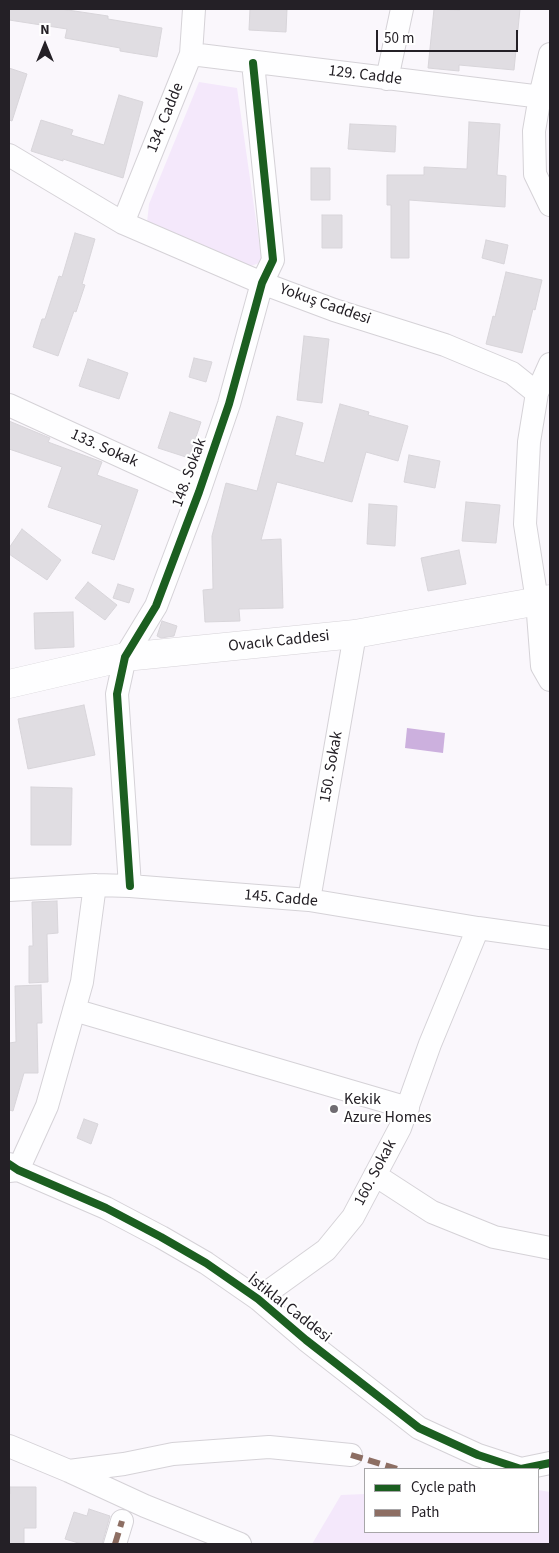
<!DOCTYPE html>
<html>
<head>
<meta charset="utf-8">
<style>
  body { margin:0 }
  #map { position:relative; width:559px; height:1553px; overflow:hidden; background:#faf7fc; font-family:"Source Sans 3",sans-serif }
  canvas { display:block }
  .frame { position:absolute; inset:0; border:10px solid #242026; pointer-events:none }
  .legend { position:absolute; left:364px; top:1468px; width:175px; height:65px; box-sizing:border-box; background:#fff; border:1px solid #a7a6a8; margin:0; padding:6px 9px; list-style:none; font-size:15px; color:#242026 }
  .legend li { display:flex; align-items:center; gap:10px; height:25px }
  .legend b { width:25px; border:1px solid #a7a6a8 }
  .north { position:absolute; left:20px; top:20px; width:50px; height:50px; -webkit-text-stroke:4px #fff; paint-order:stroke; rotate:0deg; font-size:14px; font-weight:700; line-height:20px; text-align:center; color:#242026 }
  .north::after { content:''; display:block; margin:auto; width:18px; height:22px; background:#242026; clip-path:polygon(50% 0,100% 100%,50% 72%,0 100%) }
  .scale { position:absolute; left:376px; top:30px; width:142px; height:22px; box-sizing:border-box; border:2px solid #242026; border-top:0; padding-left:6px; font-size:15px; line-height:18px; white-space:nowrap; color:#242026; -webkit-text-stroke:4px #fff; paint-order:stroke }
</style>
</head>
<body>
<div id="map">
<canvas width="559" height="1553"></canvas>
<div class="frame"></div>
<ul class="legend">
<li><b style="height:6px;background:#1b5e20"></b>Cycle path</li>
<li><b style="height:6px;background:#8d6e63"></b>Path</li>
</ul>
<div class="north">N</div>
<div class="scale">50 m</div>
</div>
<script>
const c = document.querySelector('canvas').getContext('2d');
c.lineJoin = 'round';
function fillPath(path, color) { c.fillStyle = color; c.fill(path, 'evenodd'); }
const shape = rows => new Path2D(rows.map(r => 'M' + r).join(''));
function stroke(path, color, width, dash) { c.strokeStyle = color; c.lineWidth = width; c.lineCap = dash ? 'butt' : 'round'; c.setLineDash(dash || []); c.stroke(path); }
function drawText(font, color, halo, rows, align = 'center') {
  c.font = font + ' "Source Sans 3",sans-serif'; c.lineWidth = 4.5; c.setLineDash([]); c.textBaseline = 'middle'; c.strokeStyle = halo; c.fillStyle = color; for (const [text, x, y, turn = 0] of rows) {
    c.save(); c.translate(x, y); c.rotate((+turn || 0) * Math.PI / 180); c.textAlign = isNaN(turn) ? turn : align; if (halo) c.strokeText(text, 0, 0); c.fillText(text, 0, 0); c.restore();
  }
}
fillPath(shape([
  [199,82,237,88,262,262,251,266,147,223,149,204],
  [538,1490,550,1492,550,1544,312,1544,341,1495,365,1494,365,1532,538,1532]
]), '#f4e8fb');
fillPath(shape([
  [407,728,445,733,443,753,405,748]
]), '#ccb0de');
const building = shape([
  [9,9,61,9,108,16,108,19,162,28,157,57,120,51,120,48,65,38,67,29,9,20,9,9],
  [250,9,287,9,286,32,249,30,250,9],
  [434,9,460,10,460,9,520,9,514,70,459,65,459,71,428,68,434,9],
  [9,68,27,74,12,121,9,120,9,68],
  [119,95,143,102,123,178,63,159,63,161,31,151,41,120,73,130,71,135,104,145,119,95],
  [469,122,500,124,497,175,506,176,505,207,409,200,409,258,391,258,391,205,387,205,387,175,424,175,424,167,467,169,469,122],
  [350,124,396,126,395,152,348,149,350,124],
  [311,168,330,168,330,200,311,200,311,168],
  [322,215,342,215,342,248,322,248,322,215],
  [75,233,95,239,82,284,85,285,76,312,74,311,58,356,33,347,42,319,45,319,59,276,62,277,75,233],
  [486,240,508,245,504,264,482,258,486,240],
  [506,272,542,280,535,310,533,309,522,353,486,344,493,316,495,317,506,272],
  [304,336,329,339,322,403,297,400,304,336],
  [194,358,212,362,206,382,189,377,194,358],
  [88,359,128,373,119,399,79,386,88,359],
  [340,404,369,412,368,415,408,426,398,461,366,452,352,502,277,482,261,540,281,539,283,608,239,609,240,621,205,622,203,590,213,589,212,536,226,483,257,491,277,416,303,423,295,455,324,463,340,404],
  [170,412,201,422,189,458,158,448,170,412],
  [9,421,50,438,48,442,102,462,97,475,138,490,114,560,92,553,102,525,48,507,62,467,9,449,9,421],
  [409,455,440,461,435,488,404,482,409,455],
  [466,502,500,505,496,543,462,541,466,502],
  [369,504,397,506,395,546,367,544,369,504],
  [22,529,61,560,47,580,9,554,9,548,22,529],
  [459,550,466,584,428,591,421,558,459,550],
  [88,582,117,605,105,620,75,598,88,582],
  [118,584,134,589,129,603,113,598,118,584],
  [73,612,74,647,35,649,34,613,73,612],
  [162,621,177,626,174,636,161,638,157,636,162,621],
  [84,705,95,755,28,769,18,719,84,705],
  [31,787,72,788,71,845,31,845,31,787],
  [57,901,58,933,47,934,48,982,29,983,29,946,33,946,32,902,57,901],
  [41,985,42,1023,37,1023,38,1073,24,1073,13,1111,9,1110,9,1043,16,1042,15,986,41,985],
  [84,1119,98,1124,91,1144,77,1138,84,1119],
  [10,1487,36,1487,36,1528,24,1528,24,1544,9,1544,9,1494,10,1494,10,1487],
  [89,1509,110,1516,102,1544,82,1544,65,1539,74,1512,87,1516,89,1509]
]);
fillPath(building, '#e0dde2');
stroke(building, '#d8d5da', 1);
const minor = shape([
  [191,54,550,98],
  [550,54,540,96,534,131,535,174,550,205],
  [387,79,402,9],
  [9,155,123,223,262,283,334,310,445,345,512,373,537,393],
  [123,223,191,54,194,9],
  [550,364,537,393,529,442,525,524,537,601,542,666,550,680],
  [9,405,199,492],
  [130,886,117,694,125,657,156,606,199,492,229,404,262,283,273,260,253,63],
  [9,890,95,885,130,886,309,900,478,928,550,938],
  [309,900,355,634],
  [74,1010,408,1108],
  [9,1164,18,1170,106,1208,161,1237,206,1263,258,1299,306,1340,419,1428,478,1455,521,1469,550,1463],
  [9,1171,18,1170,47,1106,82,982,95,885],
  [375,1175,432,1212,494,1237,550,1248],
  [258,1299,326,1250,353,1217,400,1128,430,1044,478,928],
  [9,1446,69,1471,145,1506,240,1544],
  [69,1471,124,1464,173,1454,269,1447,351,1455],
  [115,1544,122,1521]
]);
const major = shape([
  [9,684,125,657,355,634,550,599]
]);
stroke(minor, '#d5d2d7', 24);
stroke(major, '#d5d2d7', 29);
stroke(minor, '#fefeff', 22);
stroke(major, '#fefeff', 28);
stroke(shape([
  [351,1455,397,1469],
  [115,1544,122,1521]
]), '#8d6e63', 6, [12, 6]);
stroke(shape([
  [130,886,117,694,125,657,156,606,199,492,229,404,262,283,273,260,253,63],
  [9,1164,18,1170,106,1208,161,1237,206,1263,258,1299,306,1340,419,1428,478,1455,521,1469,550,1463]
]), '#1b5e20', 8);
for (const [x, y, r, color] of [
  [334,1109,5,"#6f6b71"]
]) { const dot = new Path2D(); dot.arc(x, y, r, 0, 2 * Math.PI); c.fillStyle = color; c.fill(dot); stroke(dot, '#fff', 2); }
drawText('16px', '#242026', '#fff', [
  ["129. Cadde",365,76,7],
  ["134. Cadde",166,118,-68],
  ["Yokuş Caddesi",325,305,19],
  ["133. Sokak",104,449,24],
  ["148. Sokak",190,473,-70],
  ["Ovacık Caddesi",279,642,-6],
  ["150. Sokak",332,767,-80],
  ["145. Cadde",281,899,5],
  ["160. Sokak",376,1173,-62],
  ["İstiklal Caddesi",289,1309,38]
]);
drawText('16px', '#242026', '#fff', [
  ["Kekik",344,1100],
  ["Azure Homes",344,1118]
], 'left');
</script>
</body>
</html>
